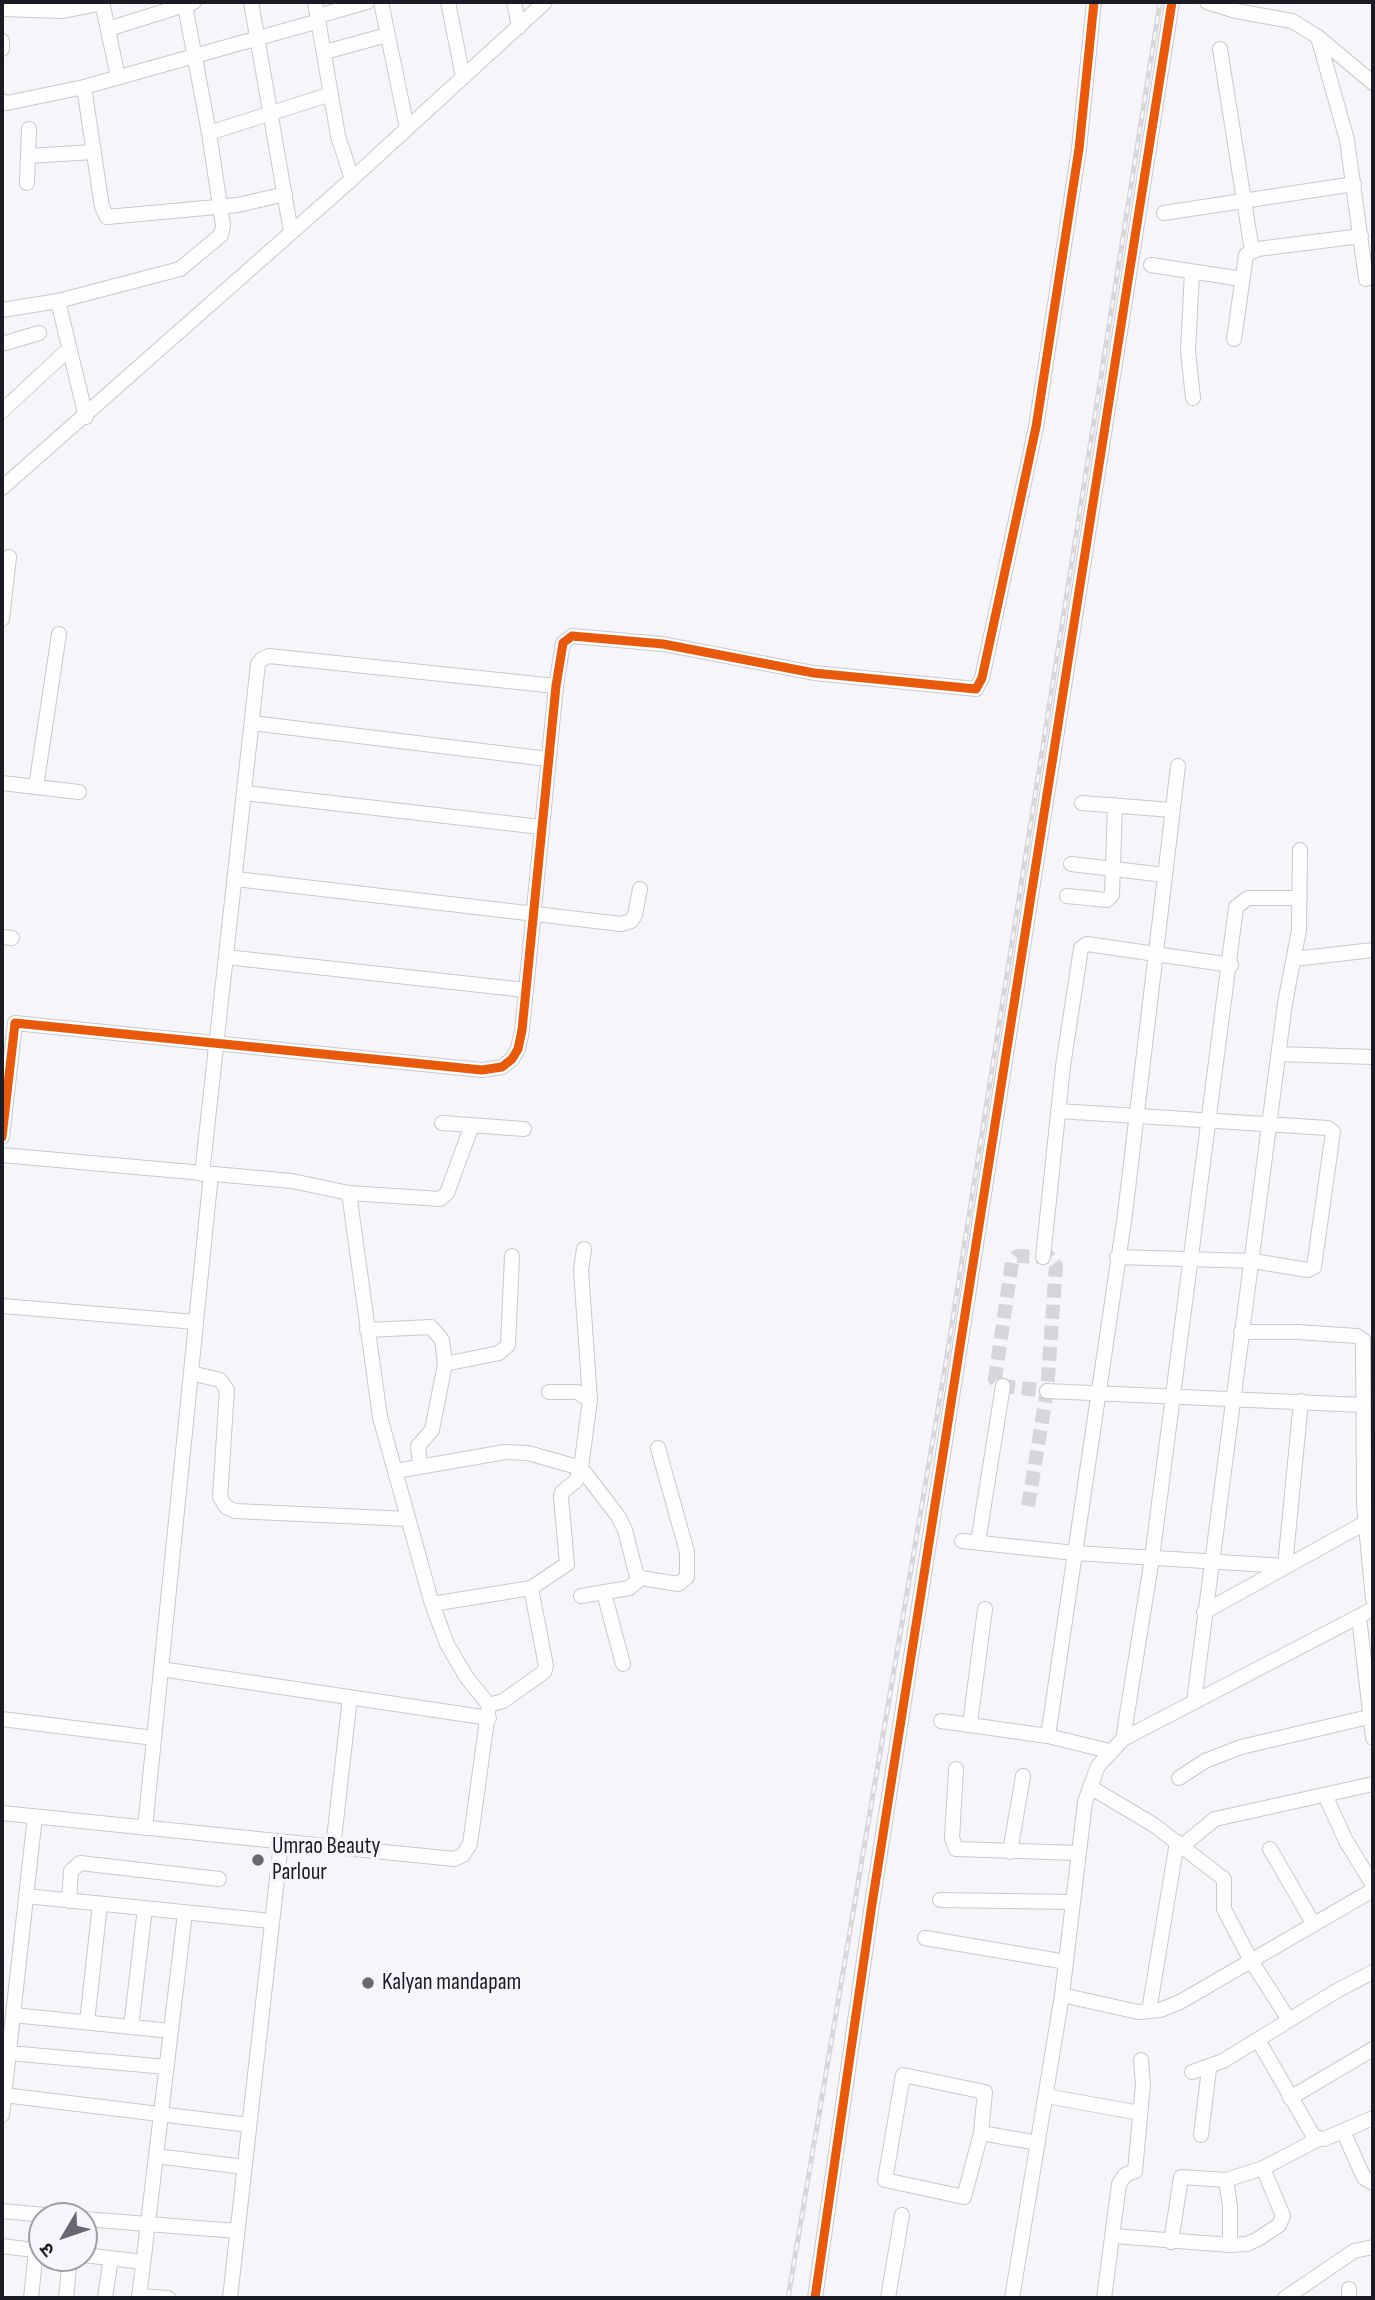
<!DOCTYPE html>
<html>
<head>
<meta charset="utf-8">
<style>
  body { margin:0 }
  #map { position:relative; width:1375px; height:2300px; overflow:hidden; background:#f6f6fa; font-family:"Sofia Sans Condensed","Noto Sans Devanagari",sans-serif }
  canvas { display:block }
  .frame { position:absolute; inset:0; border:4px solid #1b1b26; pointer-events:none }
  .north { position:absolute; left:28px; top:2202px; width:70px; height:70px; box-sizing:border-box; background:#f5f5fb; border:2px solid #9e9ea6; border-radius:50%; rotate:231deg; font-size:19px; font-weight:700; line-height:28px; text-align:center; color:#1b1b26 }
  .north::after { content:''; display:block; margin:auto; width:24px; height:32px; background:#686870; clip-path:polygon(50% 0,100% 100%,50% 72%,0 100%) }
</style>
</head>
<body>
<div id="map">
<canvas width="1375" height="2300"></canvas>
<div class="frame"></div>
<div class="north">उ</div>
</div>
<script>
const c = document.querySelector('canvas').getContext('2d');
c.lineJoin = 'round';
const shape = rows => new Path2D(rows.map(r => 'M' + r).join(''));
function stroke(path, color, width, dash) { c.strokeStyle = color; c.lineWidth = width; c.lineCap = dash ? 'butt' : 'round'; c.setLineDash(dash || []); c.stroke(path); }
function drawText(font, color, halo, rows, align = 'center') {
  c.font = font + ' "Sofia Sans Condensed",sans-serif'; c.lineWidth = 7; c.setLineDash([]); c.textBaseline = 'middle'; c.strokeStyle = halo; c.fillStyle = color; for (const [text, x, y, turn = 0] of rows) {
    c.save(); c.translate(x, y); c.rotate((+turn || 0) * Math.PI / 180); c.textAlign = isNaN(turn) ? turn : align; if (halo) c.strokeText(text, 0, 0); c.fillText(text, 0, 0); c.restore();
  }
}
stroke(shape([
  [1028,1506,1047,1391,1056,1266,1049,1257,1017,1256,1012,1262,995,1379,1003,1386,1047,1391]
]), '#d5d5da', 14, [14, 7]);
const minor = shape([
  [102,2,118,77],
  [251,2,291,232],
  [315,2,338,136,352,179],
  [381,2,407,128],
  [448,2,463,77],
  [514,2,519,27],
  [1207,2,1236,11,1292,21,1318,37,1373,83],
  [2,9,63,11,103,3],
  [318,16,367,2],
  [108,29,194,2],
  [1318,37,1347,140,1366,279],
  [2,49,2,41],
  [1220,49,1252,251],
  [325,52,387,35],
  [84,87,102,207,107,217,238,205,285,194],
  [2,101,7,103,84,87,319,21],
  [209,133,331,94],
  [28,156,94,152],
  [27,183,29,129],
  [1164,213,1354,184],
  [1151,265,1242,279],
  [1192,272,1188,351,1193,398],
  [58,301,86,417],
  [2,310,58,301,180,269,221,235,223,226,209,133,185,5],
  [1234,339,1246,255,1258,249,1361,236],
  [2,344,39,333],
  [2,411,69,349],
  [2,488,352,179,545,2],
  [2,619,9,557],
  [252,723,548,759],
  [2,783,79,792],
  [36,787,59,634],
  [245,793,541,827],
  [1082,803,1172,810],
  [1071,864,1165,875],
  [236,879,621,924,631,921,635,915,640,889],
  [1067,896,1107,900,1112,895,1115,805],
  [2,937,12,938],
  [226,957,525,990],
  [1294,959,1373,950],
  [1278,1054,1373,1057],
  [1058,1111,1328,1128,1333,1132,1314,1267,1308,1270,1253,1261,1117,1257],
  [442,1123,524,1129],
  [2,1137,15,1023,482,1070,502,1067,512,1059,518,1049,522,1030,556,686,563,643,572,636,663,644,814,673,976,689,982,678,1036,427,1079,149,1094,2],
  [2,1155,292,1181,349,1193,380,1417,432,1604,447,1644,467,1678,489,1705,470,1844,463,1855,454,1859,2,1813],
  [202,1174,258,664,262,659,269,656,556,686],
  [349,1193,440,1199,447,1193,472,1125],
  [584,1249,581,1270,590,1400],
  [1043,1257,1063,1066,1081,948,1087,944,1231,965],
  [2,1306,196,1322],
  [367,1330,431,1327,442,1340,445,1364],
  [1241,1332,1297,1332,1357,1336,1363,1340,1364,1505,1373,1599],
  [191,1373,220,1380,227,1390,220,1497,226,1507,235,1511,408,1519],
  [1047,1391,1362,1405],
  [420,1466,418,1446,432,1430,445,1364,499,1353,508,1345,512,1256],
  [581,1468,618,1516,625,1530,636,1573,641,1578,678,1584,687,1577,687,1552,658,1448],
  [396,1471,505,1452,528,1453,581,1468,590,1400,577,1392,549,1392],
  [962,1541,1075,1553,1285,1566,1301,1401],
  [978,1542,1003,1386],
  [531,1588,567,1564,561,1497,562,1492,576,1481,581,1468],
  [604,1593,623,1664],
  [581,1596,629,1588,641,1578],
  [432,1604,531,1588,546,1666,544,1672,503,1701,489,1705],
  [1204,1612,1365,1523],
  [1359,1617,1373,1738],
  [161,1669,489,1718],
  [1194,1701,1285,1003,1299,930,1300,850],
  [2,1719,154,1738],
  [941,1721,1048,1736,1109,1751],
  [970,1724,985,1609],
  [1048,1736,1125,1214,1178,766],
  [1123,1739,1152,1558,1236,907,1248,898,1300,898],
  [956,1769,952,1838,956,1849,1079,1853],
  [1179,1778,1205,1761,1241,1747,1373,1716],
  [1090,1787,1154,1825,1224,1879,1224,1909,1250,1959,1289,2020],
  [1325,1795,1346,1841,1373,1885],
  [145,1828,211,1174],
  [1182,1846,1215,1819,1373,1784],
  [333,1848,350,1697],
  [1270,1849,1313,1923],
  [1010,1852,1023,1776],
  [26,1896,271,1921],
  [940,1900,1073,1902],
  [69,1901,71,1871,80,1863,219,1879],
  [925,1938,1066,1962],
  [1062,1995,1138,2012,1160,2010,1180,2002,1373,1890],
  [1149,2011,1177,1842],
  [13,2015,171,2031],
  [87,2022,100,1904],
  [131,2027,145,1908],
  [1258,2040,1314,2137,1324,2139,1373,2118],
  [9,2053,167,2067],
  [1192,2072,1223,2061,1338,1990,1373,1972],
  [4,2095,249,2125],
  [1046,2096,1140,2113],
  [1290,2098,1373,2049],
  [2,2115,35,1816],
  [1343,2131,1364,2178,1373,2183],
  [981,2133,985,2092,903,2075,885,2180,964,2197,981,2133,1038,2143],
  [1201,2135,1209,2069],
  [156,2156,244,2167],
  [2,2211,55,2216],
  [84,2219,237,2231],
  [1114,2236,1230,2245,1247,2244,1258,2239,1279,2225,1283,2216,1263,2168,1319,2139],
  [1171,2242,1181,2177,1226,2180],
  [1230,2245,1230,2206,1226,2180,1263,2168],
  [2,2246,42,2251],
  [84,2255,143,2262],
  [1349,2289,1349,2298],
  [139,2296,168,2298],
  [31,2298,36,2250],
  [66,2298,70,2258],
  [105,2298,111,2258],
  [139,2298,185,1913],
  [230,2298,281,1843],
  [815,2298,872,1904,1172,2],
  [888,2298,902,2215],
  [1012,2298,1062,1995,1085,1802,1098,1766,1123,1739,1373,1609],
  [1104,2298,1119,2184,1125,2175,1135,2171,1143,2084,1141,2060],
  [1285,2298,1354,2251,1373,2247]
]);
stroke(minor, '#c8c8cf', 16);
stroke(minor, '#fefefe', 14);
const rail = shape([
  [788,2298,946,1362,1160,2]
]);
stroke(rail, '#d7d7da', 5);
stroke(rail, '#f5f5fb', 2.5, [8]);
stroke(shape([
  [2,1137,15,1023,482,1070,502,1067,512,1059,518,1049,522,1030,556,686,563,643,572,636,663,644,814,673,976,689,982,678,1036,427,1079,149,1094,2],
  [815,2298,872,1904,1172,2]
]), '#e8590c', 9);
for (const [x, y, r, color] of [
  [258,1860,7,"#686870"],
  [368,1983,7,"#686870"]
]) { const dot = new Path2D(); dot.arc(x, y, r, 0, 2 * Math.PI); c.fillStyle = color; c.fill(dot); stroke(dot, '#f5f5fb', 2.5); }
drawText('23px', '#1b1b26', '#f5f5fb', [
  ["Umrao Beauty",272,1847],
  ["Parlour",272,1873],
  ["Kalyan mandapam",382,1983]
], 'left');
</script>
</body>
</html>
